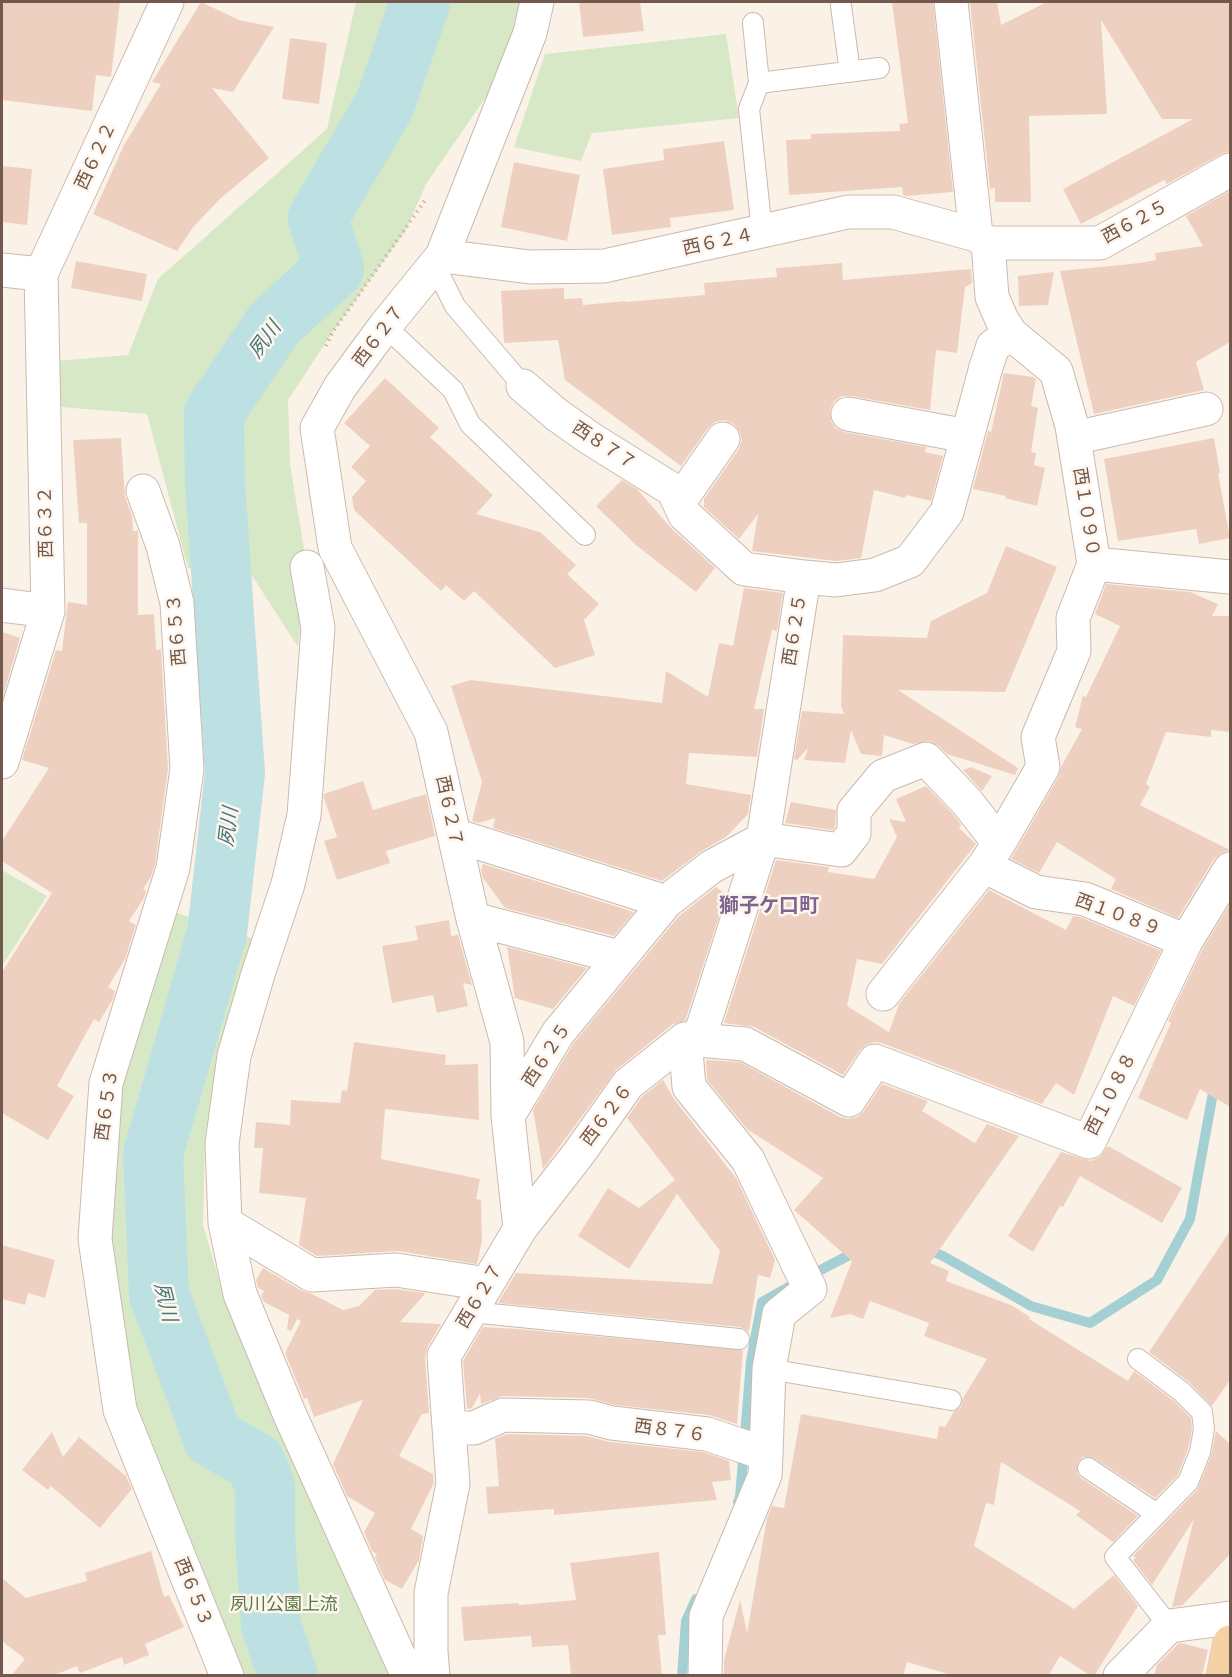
<!DOCTYPE html>
<html>
<head>
<meta charset="utf-8">
<style>
  body { margin:0 }
  #map { position:relative; width:1232px; height:1677px; overflow:hidden; background:#fbf2e7; font-family:Figtree,sans-serif }
  canvas { display:block }
  .frame { position:absolute; inset:0; border:3px solid #73584d; pointer-events:none }
</style>
</head>
<body>
<div id="map">
<canvas width="1232" height="1677"></canvas>
<div class="frame"></div>
</div>
<script>
const c = document.querySelector('canvas').getContext('2d');
c.lineJoin = 'round';
function fillPath(path, color) { c.fillStyle = color; c.fill(path, 'evenodd'); }
const shape = rows => new Path2D(rows.map(r => 'M' + r).join(''));
function stroke(path, color, width, dash) { c.strokeStyle = color; c.lineWidth = width; c.lineCap = dash ? 'butt' : 'round'; c.setLineDash(dash || []); c.stroke(path); }
function drawText(font, color, halo, rows, align = 'center') {
  c.font = font + ' Figtree,"Noto Sans JP",sans-serif'; c.lineWidth = 5; c.setLineDash([]); c.textBaseline = 'middle'; c.strokeStyle = halo; c.fillStyle = color; for (const [text, x, y, turn = 0] of rows) {
    c.save(); c.translate(x, y); c.rotate((+turn || 0) * Math.PI / 180); c.textAlign = isNaN(turn) ? turn : align; if (halo) c.strokeText(text, 0, 0); c.fillText(text, 0, 0); c.restore();
  }
}
fillPath(shape([
  [356,2,537,2,530,33,426,184,406,230,332,333,288,400,290,464,307,567,298,647,251,574,188,568,147,414,61,407,56,361,128,355,158,279,327,129],
  [726,34,739,118,592,133,581,161,514,147,545,54],
  [2,870,47,896,2,966],
  [177,913,254,939,221,1044,205,1138,203,1225,225,1299,393,1675,238,1675,133,1407,109,1239,121,1079]
]), '#d6e8c6');
stroke(shape([
  [924,1248,943,1256,1031,1306,1090,1323,1157,1280,1190,1219,1215,1082],
  [809,1276,859,1250],
  [738,1502,740,1497,751,1361,762,1302,792,1285],
  [682,1676,686,1621,696,1599]
]), '#a4d0d4', 10);
stroke(shape([
  [288,1676,271,1625,265,1534,265,1485,255,1462,213,1438,159,1294,153,1154,217,933,235,773,215,484,214,413,274,324,334,269,318,218,385,104,420,2]
]), '#bde0e3', 60);
fillPath(shape([
  [2,2,120,2,111,77,96,75,92,111,2,100],
  [201,2,239,20,274,27,233,92,212,88,269,158,221,198,194,226,177,251,93,214,124,145,161,84,152,82],
  [579,2,640,2,644,31,583,37],
  [892,2,933,2,953,192,906,196,903,195,902,187,789,195,786,140,811,139,811,134,900,131,899,124,908,123],
  [970,2,997,2,1001,25,1047,2,1230,2,1230,151,1221,154,1167,184,1164,180,1081,224,1063,189,1193,119,1162,119,1101,20,1107,114,1029,116,1031,202,995,202,995,188,990,189],
  [290,38,327,43,319,104,282,99],
  [724,141,734,210,670,218,671,227,612,235,603,169,664,160,663,149],
  [514,162,580,175,567,241,501,227],
  [2,166,32,169,27,225,2,222],
  [1230,191,1230,342,1196,362,1204,390,1094,414,1060,271,1140,263,1156,260,1155,253,1203,246,1186,216],
  [76,261,147,274,142,301,71,288],
  [842,263,843,280,971,269,972,283,965,287,957,353,936,350,930,410,851,396,842,396,834,401,830,410,831,421,835,428,844,432,926,447,925,452,943,456,931,501,906,495,905,498,874,490,861,558,836,561,752,551,758,514,739,539,704,507,704,499,739,449,742,440,740,432,734,424,724,420,715,422,708,428,681,466,565,380,558,340,504,343,501,291,564,288,564,299,582,298,583,305,626,301,626,302,705,295,704,283,777,277,776,268],
  [1054,272,1048,305,1019,306,1018,276],
  [1004,373,1033,377,1036,379,1031,406,1038,408,1031,452,1036,453,1034,465,1045,468,1037,506,1005,498,1006,496,973,489,988,431,991,432],
  [385,378,439,428,430,437,493,495,476,514,540,532,576,565,567,574,599,604,584,620,595,655,555,668,474,591,464,601,446,585,441,591,354,510,352,497,366,481,351,467,370,446,344,423],
  [121,438,125,497,132,516,133,531,138,531,138,615,154,614,156,650,161,649,168,768,155,864,151,877,143,889,146,891,144,898,129,921,136,925,125,959,108,987,115,991,113,999,99,1022,94,1019,57,1086,74,1096,48,1140,2,1113,2,972,52,893,2,861,2,841,49,768,22,760,56,650,62,651,68,602,87,605,87,523,79,523,73,440],
  [1214,438,1220,473,1218,473,1230,538,1199,544,1196,529,1118,541,1104,459],
  [622,480,637,489,672,529,715,568,696,592,636,545,596,506],
  [1006,546,1057,567,1005,692,898,690,1018,768,1015,775,947,754,939,746,929,741,913,744,884,735,882,756,861,754,851,730,845,763,804,760,808,748,797,760,794,759,802,711,844,714,841,707,843,635,927,638,931,621,987,593],
  [1106,584,1190,592,1218,604,1212,616,1230,616,1230,732,1211,730,1211,737,1166,732,1146,784,1150,787,1140,805,1230,850,1221,853,1214,859,1178,918,1111,889,1116,879,1057,842,1039,873,1011,859,1059,776,1061,767,1082,729,1075,727,1083,696,1086,697,1120,626,1095,614],
  [744,588,783,593,777,631,772,630,754,709,764,709,757,757,689,753,686,784,751,795,748,814,726,837,700,852,662,881,493,828,495,818,479,823,472,821,482,782,451,686,471,680,662,703,666,671,708,697,719,643,733,646],
  [2,632,20,638,2,699],
  [971,767,992,776,982,791,963,770],
  [363,781,373,810,426,794,435,836,386,851,390,863,337,880,324,841,337,837,324,798,324,794],
  [926,786,953,814,961,825,959,828,976,844,882,964,857,959,847,1006,889,1032,899,1004,989,890,1066,930,1073,916,1080,917,1161,951,1134,1006,1113,996,1074,1095,1056,1083,1042,1104,882,1043,874,1042,866,1045,860,1050,843,1075,754,1027,724,1023,776,860,829,867,828,872,874,879,897,837,889,819,906,822,896,799],
  [791,802,836,810,835,827,833,830,785,823],
  [483,864,634,912,614,936,505,908,483,878,481,870],
  [716,887,726,895,685,1021,673,1024,616,1070,543,1169,533,1110,573,1044,679,916],
  [1230,904,1230,1107,1200,1089,1187,1120,1138,1098,1171,1023,1168,1021,1202,950],
  [449,920,451,936,458,935,472,985,463,983,468,1006,437,1013,433,995,392,1003,382,946,418,940,415,926],
  [507,947,587,968,553,1009,515,998],
  [354,1042,446,1055,445,1065,478,1064,479,1120,385,1109,381,1159,480,1179,476,1199,481,1200,482,1241,477,1264,399,1251,317,1256,299,1245,306,1198,259,1193,263,1148,254,1148,256,1122,290,1125,291,1100,340,1103,342,1090,347,1091],
  [706,1060,740,1062,840,1117,848,1119,857,1117,864,1111,882,1084,928,1101,922,1111,975,1143,987,1124,1019,1136,930,1263,949,1271,946,1281,1011,1305,1030,1317,1029,1319,1128,1381,1134,1371,1174,1401,1191,1418,1192,1429,1188,1449,1178,1475,1155,1498,1094,1458,1083,1457,1078,1462,1077,1473,1081,1478,1138,1516,1113,1542,1076,1515,1080,1511,1001,1462,994,1505,986,1503,974,1546,1074,1609,1114,1575,1138,1606,1094,1676,1091,1676,1060,1656,1048,1676,955,1676,907,1662,903,1676,724,1676,724,1660,740,1600,747,1633,767,1518,772,1506,784,1508,801,1414,937,1439,939,1426,945,1427,954,1411,961,1407,963,1398,987,1359,924,1336,929,1323,870,1301,863,1319,850,1314,830,1318,852,1261,794,1210,823,1178,747,1129,707,1080],
  [663,1080,674,1099,736,1178,775,1260,770,1278,758,1275,749,1331,740,1327,499,1303,499,1301,516,1273,712,1284,720,1251,677,1194,629,1269,578,1236,608,1188,639,1208,675,1180,627,1118,642,1097],
  [1108,1146,1182,1188,1162,1223,1080,1176,1063,1207,1060,1206,1033,1252,1008,1236,1061,1152,1091,1161,1100,1157],
  [1230,1231,1230,1380,1212,1406,1190,1383,1149,1352],
  [2,1245,55,1260,45,1298,28,1293,25,1305,2,1299],
  [263,1268,302,1291,310,1293,343,1310,359,1306,375,1290,395,1289,424,1293,425,1294,400,1322,441,1324,428,1346,425,1357,429,1413,422,1414,399,1456,433,1474,434,1483,411,1529,423,1536,419,1560,402,1589,385,1580,375,1558,377,1554,372,1551,364,1532,375,1513,347,1496,333,1464,363,1400,314,1417,307,1398,304,1399,285,1353,301,1321,297,1319,291,1331,287,1329,289,1315,264,1302,261,1296,264,1291,258,1288,256,1280],
  [483,1327,517,1329,743,1350,737,1424,709,1415,615,1405,589,1398,503,1396,481,1404,480,1393,472,1408,467,1409,463,1361],
  [1216,1431,1230,1444,1230,1554,1183,1605,1172,1607,1194,1519,1152,1585,1133,1560,1136,1558,1133,1556,1197,1490,1211,1456],
  [52,1432,63,1457,79,1437,126,1476,132,1489,100,1528,51,1486,48,1490,22,1470],
  [507,1434,586,1436,610,1442,703,1452,729,1461,731,1480,712,1482,717,1500,554,1515,554,1509,488,1514,486,1487,499,1486,495,1439],
  [151,1551,164,1597,169,1595,184,1627,145,1644,149,1655,124,1665,122,1657,80,1673,77,1666,52,1676,11,1676,25,1659,2,1641,2,1578,26,1598,87,1581,85,1573],
  [659,1552,666,1635,658,1635,662,1676,571,1676,568,1645,532,1647,531,1636,464,1641,461,1607,519,1603,519,1605,576,1600,570,1563],
  [1181,1643,1208,1650,1202,1676,1154,1676,1157,1665,1178,1644]
]), '#eed0c1');
const service = shape([
  [841,6,850,72],
  [753,23,759,83],
  [762,232,749,109,759,83,879,68],
  [435,266,455,306,523,386],
  [385,326,453,390,470,424,585,535],
  [471,1312,739,1339],
  [1138,1359,1182,1392,1202,1412,1204,1429,1200,1452,1188,1482,1115,1557,1169,1626],
  [769,1369,951,1400],
  [1088,1468,1157,1514]
]);
const minor = shape([
  [951,2,976,235],
  [988,243,1100,243,1230,170],
  [442,256,530,267,604,266,848,212,893,212,976,235,988,243],
  [2,270,41,274,167,2],
  [523,386,557,415,591,439,673,490,685,515,744,569,804,577],
  [848,414,967,436],
  [1074,438,1206,409],
  [143,491,163,546,177,603,187,769,173,868,106,1083,95,1239,120,1410,227,1676],
  [679,502,723,439],
  [1094,564,1230,577],
  [307,567,318,628,304,815,288,884,258,974,234,1056,222,1144,225,1223,240,1294,289,1413,408,1676],
  [2,605,48,611],
  [2,762,48,611,41,274],
  [454,835,666,902],
  [984,866,1036,892,1085,899,1186,941],
  [473,919,619,957],
  [883,994,984,866,999,843,1043,767,1038,737,1074,651,1073,618,1094,564,1072,426,1056,371,1011,334,1002,320,992,297,988,243],
  [685,1039,689,1087,748,1160,810,1289,779,1314,769,1369,766,1454],
  [699,1039,763,839,841,850,854,833,854,811,883,776,926,759,967,802,999,843],
  [508,1116,558,1033,666,902,711,867,763,839,804,577,836,580,875,575,910,561,947,512,986,367,993,346,1011,334],
  [225,1223,312,1275,396,1270,487,1284],
  [520,1229,579,1153,628,1084,685,1039,745,1044,849,1100,875,1061,1089,1142,1186,941,1230,869],
  [449,1428,474,1428,503,1415,589,1417,612,1423,707,1434,766,1454,765,1475,706,1616,705,1676],
  [433,1676,431,1652,431,1593,453,1484,444,1356,520,1229,508,1116,507,1042,473,919,431,732,335,548,317,428,340,387,385,326,442,256,530,33,537,2],
  [1120,1676,1169,1626,1230,1618]
]);
const primary = shape([
  [1223,1676,1230,1642]
]);
stroke(service, '#ccb9ae', 22);
stroke(minor, '#ccb9ae', 35);
stroke(primary, '#d8d0cd', 35);
stroke(shape([
  [326,346,332,333,426,199]
]), '#d3b3a4', 4, [1.5, 4.5]);
stroke(service, '#fff', 20);
stroke(minor, '#fff', 33);
stroke(primary, '#f5d1a4', 33);
drawText('18px', '#73584d', '#fef6ed', [
  ["西６２２",96,156,-65],
  ["西６２５",1135,222,-28],
  ["西６２４",718,242,-12],
  ["西６２７",379,336,-53],
  ["西８７７",604,446,33],
  ["西１０９０",1086,512,81],
  ["西６３２",46,522,-91],
  ["西６５３",177,630,-95],
  ["西６２５",795,630,-81],
  ["西６２７",449,811,78],
  ["西１０８９",1118,915,20],
  ["西６２５",547,1055,-57],
  ["西１０８８",1111,1094,-63],
  ["西６５３",107,1105,-82],
  ["西６２６",607,1115,-53],
  ["西６２７",480,1296,-59],
  ["西８７６",670,1431,8],
  ["西６５３",193,1592,68]
]);
drawText('18px', '#587846', '#fef6ed', [
  ["夙川公園上流",284,1605]
]);
drawText('italic 20px', '#45787e', '#fef6ed', [
  ["夙川",265,340,-54],
  ["夙川",229,827,-83],
  ["夙川",165,1302,76]
]);
drawText('bold 20px', '#7e658f', '#fef6ed', [
  ["獅子ケ口町",769,906]
]);
</script>
</body>
</html>
